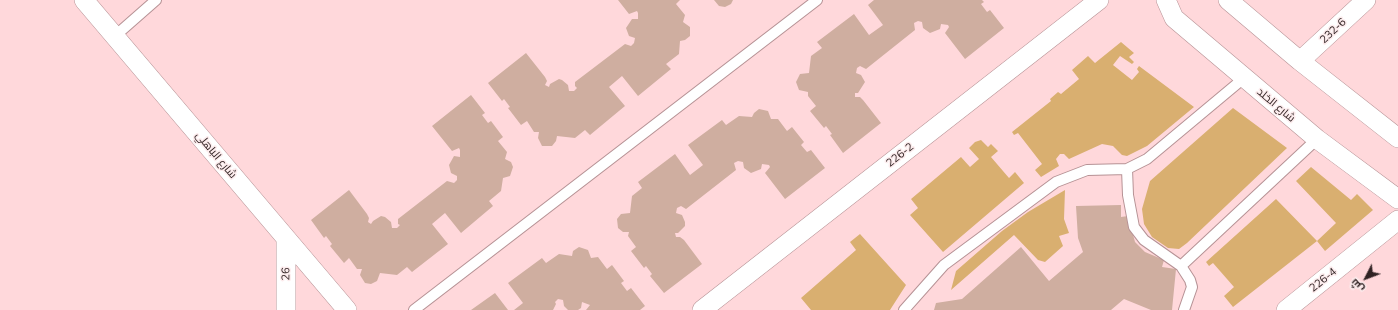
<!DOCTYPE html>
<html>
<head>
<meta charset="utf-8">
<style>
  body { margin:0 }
  #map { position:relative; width:1398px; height:310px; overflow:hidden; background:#ffd8db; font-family:Mulish,Cairo,sans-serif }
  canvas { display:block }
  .north { position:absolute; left:1346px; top:258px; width:40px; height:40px; -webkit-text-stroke:3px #fceced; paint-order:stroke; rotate:228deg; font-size:11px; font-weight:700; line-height:16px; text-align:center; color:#302223 }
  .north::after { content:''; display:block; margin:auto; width:14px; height:18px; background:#302223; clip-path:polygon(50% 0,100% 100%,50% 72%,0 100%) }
</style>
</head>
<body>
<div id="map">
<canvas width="1398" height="310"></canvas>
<div class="north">ش</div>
</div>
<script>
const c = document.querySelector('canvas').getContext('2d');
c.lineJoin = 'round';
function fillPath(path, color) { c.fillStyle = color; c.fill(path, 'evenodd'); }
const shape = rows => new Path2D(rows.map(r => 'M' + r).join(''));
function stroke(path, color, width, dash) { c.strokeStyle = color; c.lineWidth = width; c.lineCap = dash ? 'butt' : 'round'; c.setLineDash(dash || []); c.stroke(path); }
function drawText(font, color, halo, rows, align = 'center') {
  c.font = font + ' Mulish,Cairo,sans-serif'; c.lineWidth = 3; c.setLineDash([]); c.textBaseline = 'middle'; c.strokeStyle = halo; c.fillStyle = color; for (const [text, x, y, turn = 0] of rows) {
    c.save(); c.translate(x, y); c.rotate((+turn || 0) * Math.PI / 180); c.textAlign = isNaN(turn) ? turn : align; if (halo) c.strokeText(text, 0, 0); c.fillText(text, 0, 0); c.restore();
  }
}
fillPath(shape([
  [1121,42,1134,53,1129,57,1134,62,1132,64,1120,56,1113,65,1132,80,1139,72,1137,69,1139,66,1194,107,1147,146,1127,156,1122,155,1113,146,1102,144,1069,159,1064,154,1060,154,1056,159,1059,166,1041,177,1035,170,1042,164,1018,133,1014,135,1012,132,1051,101,1050,99,1058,92,1061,94,1079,79,1072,70,1088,56,1095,63],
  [1233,108,1287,148,1187,243,1179,249,1168,248,1152,237,1144,224,1142,209,1150,181],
  [981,140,988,147,991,144,998,151,991,157,1009,178,1015,172,1024,183,943,252,910,215,918,208,911,199,961,157,970,167,979,159,969,148,975,142],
  [1311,167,1351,200,1357,194,1373,210,1325,251,1317,241,1233,307,1224,296,1234,287,1213,263,1209,266,1206,262,1276,199,1317,241,1336,223,1296,181],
  [1065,190,1064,219,1069,233,1059,236,1063,246,1045,262,1038,260,1014,235,951,290,956,271,1002,231,1028,212],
  [860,234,906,285,890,310,811,310,801,298,856,250,850,242]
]), '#d9af70');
fillPath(shape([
  [618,0,680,0,676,4,685,15,683,22,690,27,690,36,685,40,680,41,679,54,666,64,671,69,638,96,622,76,609,87,625,106,590,135,585,130,575,138,557,136,556,141,552,146,542,146,538,138,539,132,534,132,527,121,521,125,508,108,510,107,504,99,502,101,488,83,526,53,545,77,547,81,545,85,549,87,550,84,559,79,562,80,568,85,569,91,574,91,577,88,575,86,575,82,625,44,631,46,634,43,635,38,629,36,626,28,632,19,638,19,638,13,637,11,629,14],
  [714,0,733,0,731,4,725,7,719,6],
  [874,0,982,0,984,2,981,4,987,12,990,10,1004,28,965,59,945,33,949,27,948,25,941,24,940,29,930,33,923,28,922,22,918,21,914,23,915,30,866,69,860,66,857,68,856,73,861,75,865,82,858,93,855,93,855,97,860,97,863,100,881,123,843,153,830,135,832,134,826,126,824,128,810,111,816,106,808,96,808,92,799,90,796,82,800,74,809,73,811,56,822,48,817,42,854,14,869,35,883,25,868,5],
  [471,95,485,113,482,115,488,123,491,121,503,137,498,141,507,152,505,159,511,162,513,167,510,176,503,178,501,191,489,201,493,206,461,233,445,213,432,224,448,244,412,272,407,267,397,275,380,273,377,281,371,284,365,283,360,275,362,269,357,269,349,258,344,263,330,246,332,244,326,236,324,238,311,220,349,190,367,214,369,218,368,222,371,224,373,221,381,216,385,217,391,222,392,228,397,228,400,225,398,224,398,219,447,181,454,183,457,180,457,176,451,173,449,165,454,156,460,157,460,150,459,148,452,151,432,126],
  [759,109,768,111,771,119,778,119,787,131,792,127,804,142,801,145,807,152,811,150,825,168,785,199,765,173,770,167,769,165,762,164,761,169,751,173,744,168,743,162,738,161,734,163,736,170,686,209,681,206,677,208,676,213,682,215,685,222,685,226,678,233,675,233,676,237,680,237,684,240,702,264,664,293,650,276,652,274,646,266,644,268,631,251,636,247,628,236,629,232,623,232,618,228,617,219,621,214,630,213,632,196,642,188,638,182,675,154,690,175,703,165,688,145,722,120,726,125,739,116,752,117,754,113],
  [1121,205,1121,217,1128,216,1135,242,1145,252,1164,260,1162,267,1176,269,1172,310,1151,310,1124,299,1111,310,934,310,936,303,962,299,1021,247,1049,281,1083,252,1078,238,1076,206],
  [579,247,588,250,591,258,598,257,607,269,612,265,624,281,621,283,627,291,631,288,645,306,640,310,586,310,590,305,582,302,581,308,578,310,568,310,564,306,563,300,558,299,555,302,556,304,553,310,514,310,523,303,508,283,542,258,546,263,559,254,572,256,573,251],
  [495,293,508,310,471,310]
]), '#cfaea0');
const lane = shape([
  [115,36,156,0],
  [1127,169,1128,195,1134,227,1144,240,1181,266,1190,280,1192,287,1184,310],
  [1181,266,1317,139],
  [414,310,817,0],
  [904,310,944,265,1056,182,1087,170,1127,169,1147,159,1244,78]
]);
const street = shape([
  [84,0,347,310],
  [1166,0,1174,18,1317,139,1398,199],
  [1228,0,1300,61,1398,138],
  [1300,61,1366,0],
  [286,310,286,239],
  [702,310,1099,0],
  [1286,310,1398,220]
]);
stroke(lane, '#b69295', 12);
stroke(street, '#b69295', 20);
stroke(lane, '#fff', 10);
stroke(street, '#fff', 19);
drawText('11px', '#302223', '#fceced', [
  ["232-6",1333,31,-43],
  ["شارع الخلد",1276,105,40],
  ["شارع الباهلي",216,155,50],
  ["226-2",900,155,-38],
  ["26",286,274,-89],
  ["226-4",1323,280,-39]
]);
</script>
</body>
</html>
